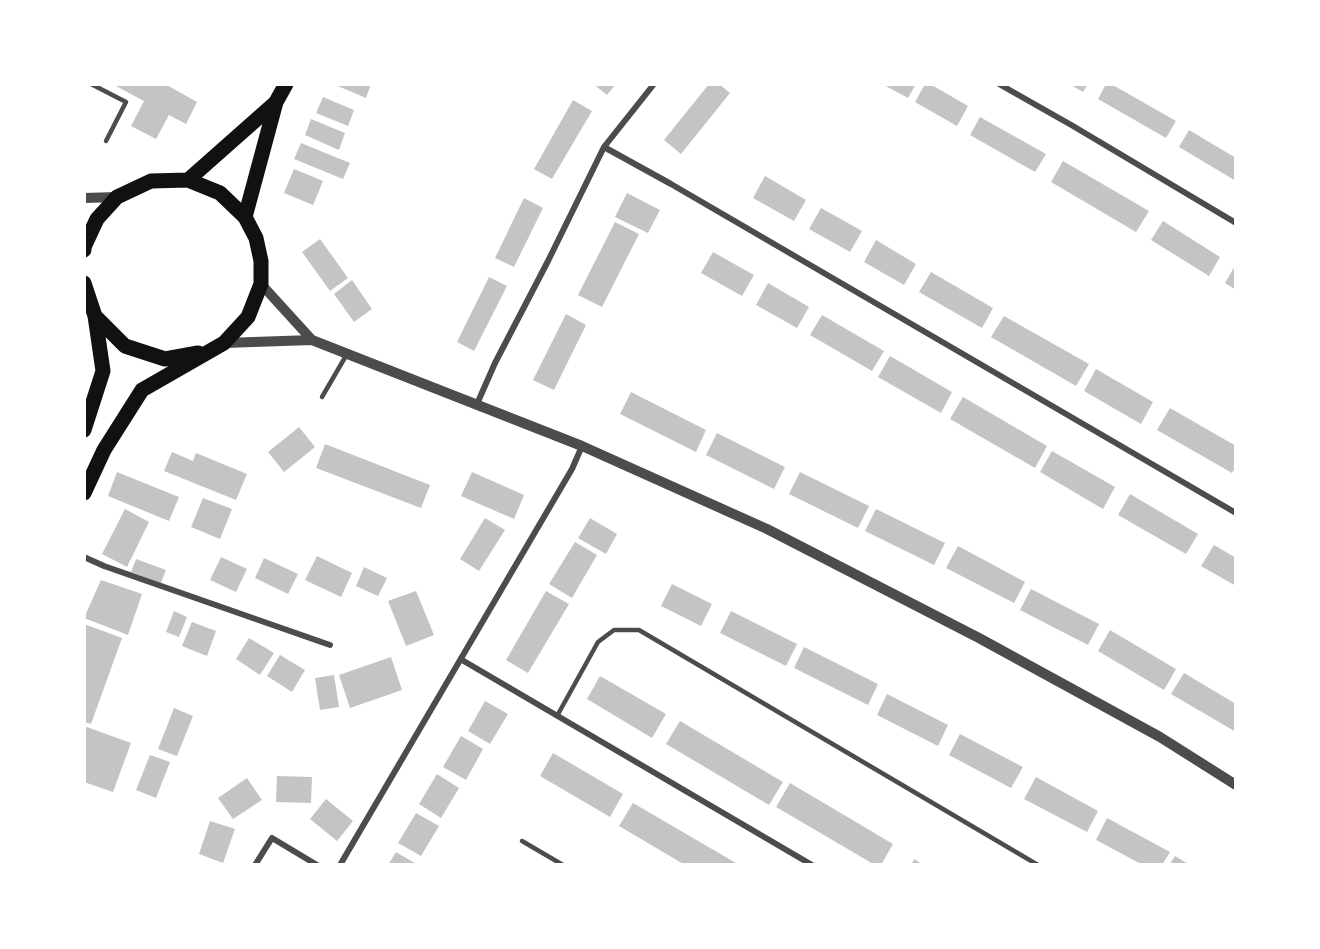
<!DOCTYPE html>
<html>
<head>
<meta charset="utf-8">
<style>
  body { margin:0 }
  #map { position:relative; width:1320px; height:949px; overflow:hidden; background:#fff; font-family:"PT Sans Narrow",sans-serif }
  canvas { display:block }
  .frame { position:absolute; inset:0; border:86px solid #fff; pointer-events:none }
</style>
</head>
<body>
<div id="map">
<canvas width="1320" height="949"></canvas>
<div class="frame"></div>
</div>
<script>
const c = document.querySelector('canvas').getContext('2d');
c.lineJoin = 'round';
function fillPath(path, color) { c.fillStyle = color; c.fill(path, 'evenodd'); }
const shape = rows => new Path2D(rows.map(r => 'M' + r).join(''));
function stroke(path, color, width, dash) { c.strokeStyle = color; c.lineWidth = width; c.lineCap = dash ? 'butt' : 'round'; c.setLineDash(dash || []); c.stroke(path); }
fillPath(shape([
  [112,84,165,84,197,102,186,124,169,115,156,139,131,126,144,101],
  [333,84,371,84,366,98],
  [593,84,616,84,607,95],
  [709,84,719,84,730,93,681,154,664,140],
  [882,84,916,84,908,98],
  [925,84,930,84,968,106,957,126,915,102],
  [1069,84,1088,84,1083,92],
  [1106,84,1111,84,1176,121,1166,138,1098,99],
  [323,97,354,110,348,126,316,113],
  [573,100,592,111,552,179,534,169],
  [980,117,1046,154,1035,172,970,135],
  [311,119,345,133,339,150,305,135],
  [1189,130,1236,158,1236,181,1179,147],
  [301,143,350,163,343,179,294,159],
  [1063,161,1149,211,1136,232,1051,182],
  [294,169,323,181,313,205,284,193],
  [765,176,806,200,794,221,753,198],
  [627,193,660,210,648,233,615,217],
  [524,198,543,208,514,267,495,258],
  [821,208,862,231,850,252,809,229],
  [1163,221,1220,257,1209,276,1151,240],
  [615,222,639,234,602,307,578,295],
  [320,239,348,278,330,291,302,252],
  [876,240,916,264,904,285,864,262],
  [713,252,754,275,742,296,701,273],
  [1236,264,1236,290,1225,283],
  [931,272,993,308,982,328,919,292],
  [489,277,507,286,474,351,457,342],
  [352,280,372,309,354,322,334,294],
  [768,283,809,307,797,328,756,305],
  [566,314,586,325,554,390,533,380],
  [822,315,884,351,872,371,810,335],
  [1004,316,1089,364,1076,386,991,337],
  [890,356,952,392,941,413,878,377],
  [1096,369,1153,402,1141,424,1084,391],
  [631,392,706,430,696,452,620,414],
  [963,397,1047,446,1035,468,950,419],
  [1170,408,1236,446,1236,466,1232,473,1157,430],
  [299,427,315,447,284,472,268,452],
  [717,433,785,467,774,489,706,455],
  [325,444,430,485,421,508,316,468],
  [1052,451,1115,487,1103,509,1040,472],
  [172,452,193,461,196,453,247,474,236,500,164,471],
  [117,472,179,497,169,521,108,496],
  [472,472,524,495,514,519,461,496],
  [800,472,869,506,858,528,789,494],
  [1130,494,1198,534,1186,554,1118,515],
  [203,498,232,509,220,539,191,527],
  [125,509,149,522,127,567,102,554],
  [876,509,945,543,934,565,865,531],
  [485,518,505,530,479,571,460,559],
  [590,518,617,534,606,554,578,538],
  [575,542,597,555,572,598,549,584],
  [1214,545,1236,558,1236,586,1201,566],
  [958,546,1025,582,1014,603,946,568],
  [317,556,352,573,341,597,305,580],
  [221,557,247,569,236,592,210,580],
  [264,558,298,574,288,594,255,578],
  [136,559,166,570,161,583,131,572],
  [364,567,387,578,378,596,356,586],
  [101,580,142,594,128,635,84,618],
  [672,584,712,604,701,626,661,606],
  [1031,589,1099,624,1088,645,1020,610],
  [416,591,434,635,406,646,388,601],
  [546,591,569,604,528,673,506,660],
  [174,611,187,617,179,637,166,632],
  [731,611,797,644,786,666,720,633],
  [192,622,216,631,207,656,182,646],
  [84,624,122,638,91,724,84,722],
  [1110,630,1176,669,1164,690,1098,651],
  [249,638,274,653,260,675,236,659],
  [804,647,878,684,868,705,794,668],
  [280,655,305,670,292,692,267,676],
  [391,657,402,690,350,708,339,675],
  [1184,673,1236,704,1236,732,1171,694],
  [334,675,339,707,320,710,315,678],
  [600,676,666,714,652,738,587,699],
  [887,694,948,725,938,746,877,715],
  [485,701,508,714,490,744,468,731],
  [174,708,193,716,177,756,158,749],
  [680,721,783,782,769,805,666,744],
  [84,726,131,743,113,792,84,782],
  [960,734,1023,767,1011,788,949,755],
  [461,736,483,749,466,780,443,767],
  [553,753,623,794,610,817,540,776],
  [150,755,170,762,156,798,136,790],
  [437,774,459,788,441,818,419,804],
  [277,776,312,777,311,803,276,802],
  [1036,777,1098,811,1087,832,1024,799],
  [247,778,262,800,233,819,218,798],
  [790,783,893,844,881,865,875,865,776,807],
  [326,799,353,821,337,841,310,819],
  [633,803,736,863,735,865,685,865,619,826],
  [416,813,439,826,421,856,398,843],
  [1107,818,1170,852,1162,865,1143,865,1096,840],
  [210,821,235,829,223,863,199,854],
  [396,852,418,865,388,865],
  [1175,856,1190,865,1169,865],
  [914,859,924,865,911,865]
]), '#c4c4c4');
stroke(shape([
  [91,84,126,102,106,141],
  [322,397,347,354],
  [557,716,598,642,614,630,639,630,1038,865],
  [522,841,563,865]
]), '#4c4c4c', 4.5);
stroke(shape([
  [999,84,1073,126,1236,223],
  [604,147,671,184,1236,513],
  [477,404,495,363,548,261,604,147,654,84],
  [84,557,104,566,330,645],
  [462,660,812,865],
  [255,865,272,838,317,865],
  [340,865,572,469,582,446]
]), '#4c4c4c', 6);
stroke(shape([
  [84,198,117,197],
  [261,284,312,340],
  [224,343,312,340,582,446,767,529,979,638,1160,737,1236,785]
]), '#4c4c4c', 10);
stroke(shape([
  [188,180,275,103],
  [245,217,276,102,286,84],
  [84,250,84,247,97,219,117,197,151,181,188,180,220,193,245,217,256,238,261,261,261,284,248,317,224,343,142,390,104,450,84,493],
  [84,283,95,316,103,371,84,430],
  [95,316,125,346,165,359,198,353]
]), '#111', 15);
</script>
</body>
</html>
